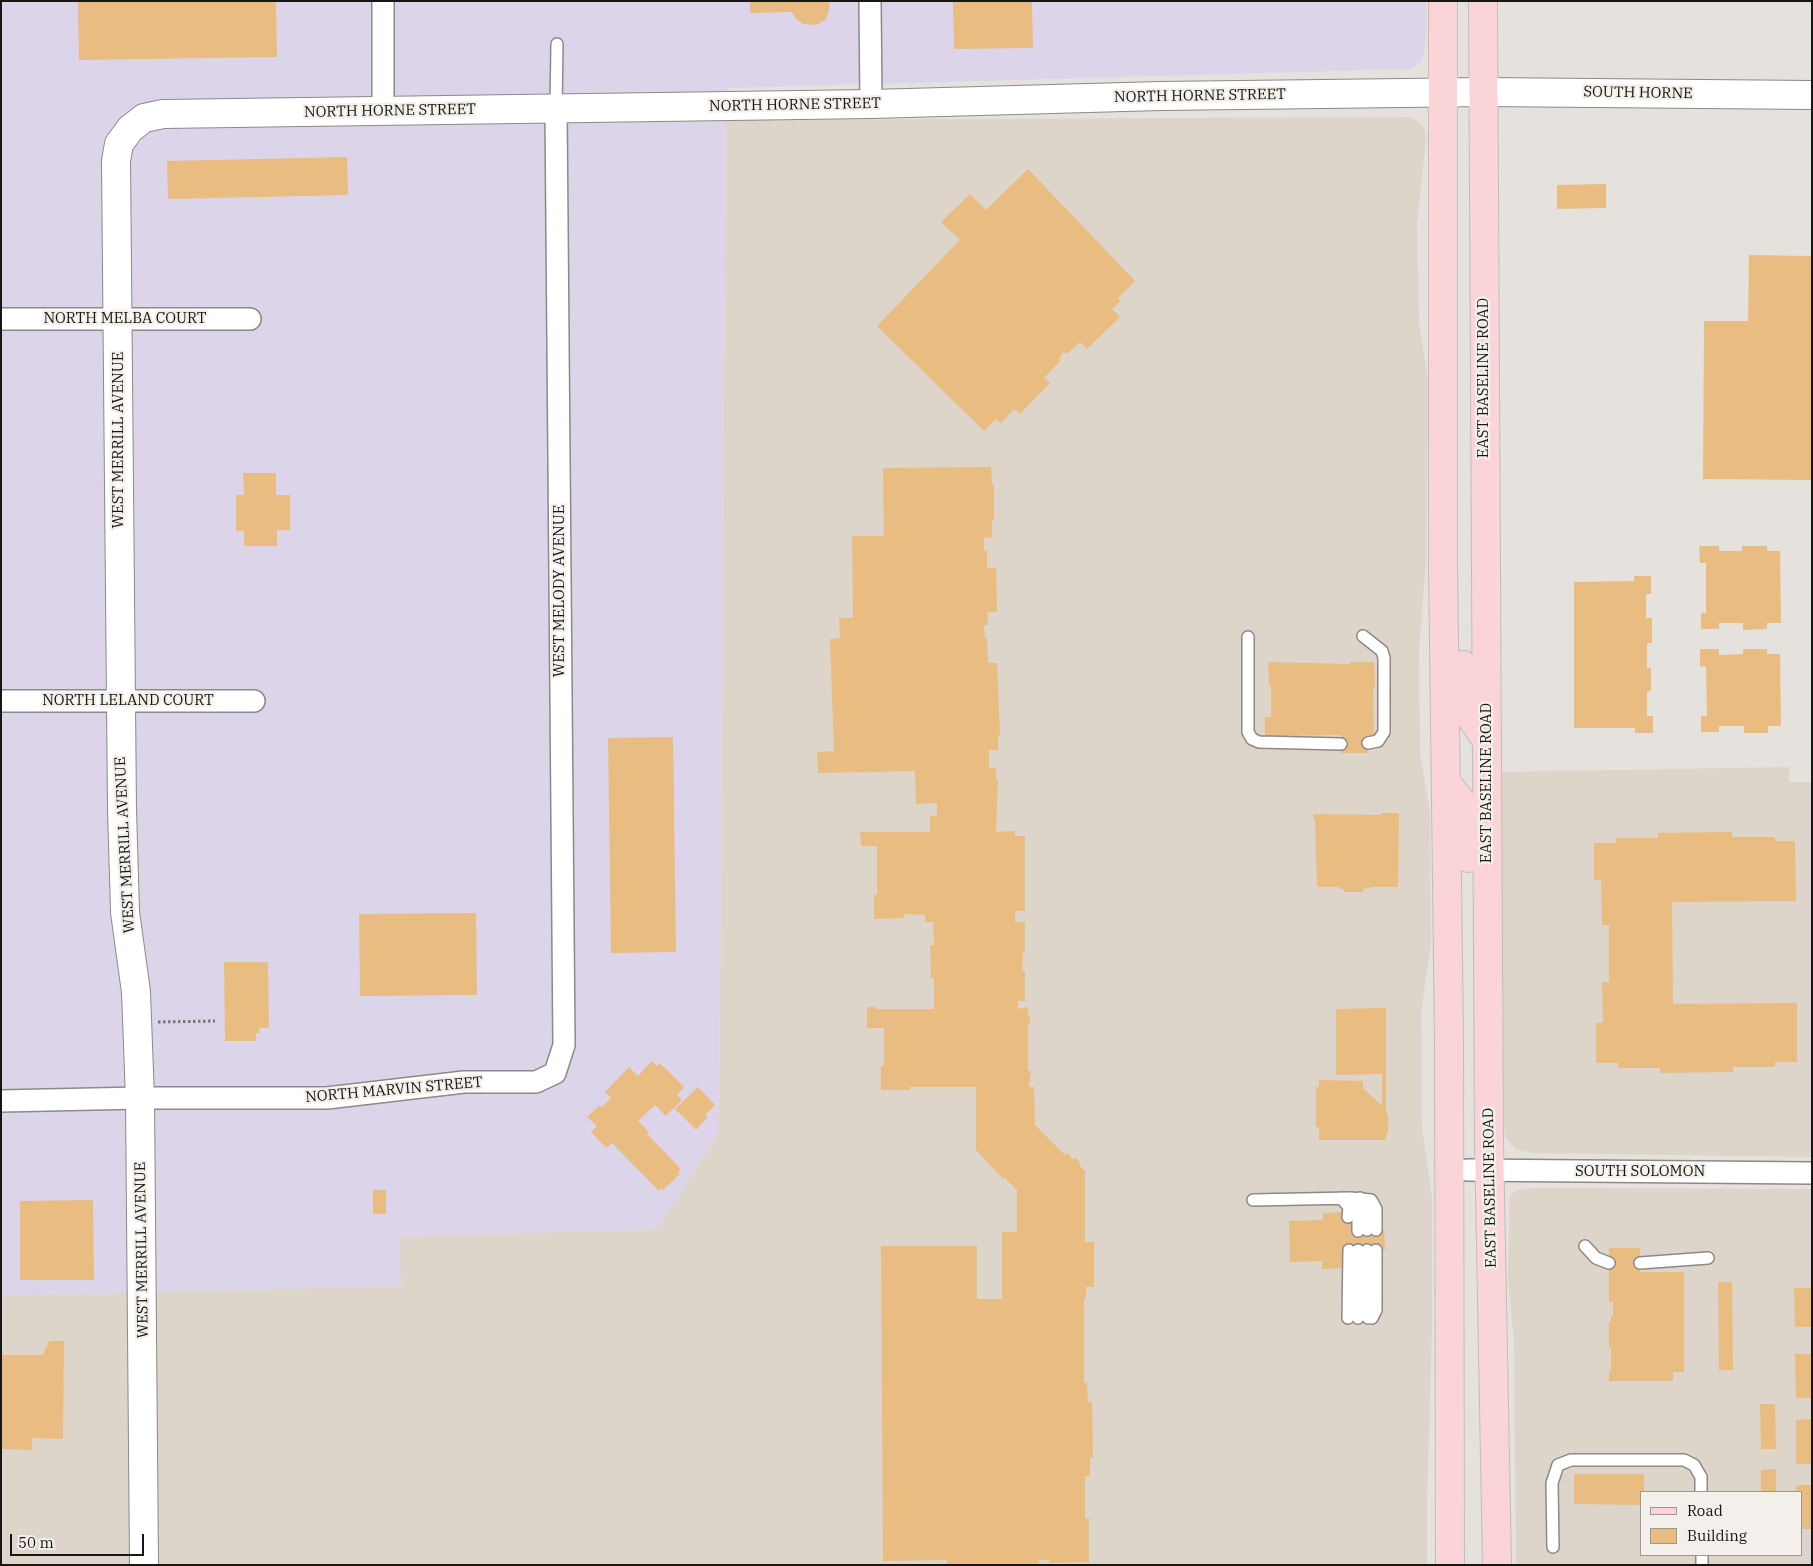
<!DOCTYPE html>
<html>
<head>
<meta charset="utf-8">
<style>
  body { margin:0 }
  #map { position:relative; width:1813px; height:1566px; overflow:hidden; background:#e5e2de; font-family:"IBM Plex Serif",serif }
  canvas { display:block }
  .frame { position:absolute; inset:0; border:2px solid #171615; pointer-events:none }
  .legend { position:absolute; left:1640px; top:1491px; width:162px; height:65px; box-sizing:border-box; background:#f3efeb; border:1px solid #9b9895; margin:0; padding:6px 9px; list-style:none; font-size:15px; color:#171615 }
  .legend li { display:flex; align-items:center; gap:10px; height:25px }
  .legend b { width:25px; border:1px solid #9b9895 }
  .scale { position:absolute; left:10px; top:1534px; width:134px; height:22px; box-sizing:border-box; border:2px solid #171615; border-top:0; padding-left:6px; font-size:15px; line-height:18px; white-space:nowrap; color:#171615; -webkit-text-stroke:4px #f3efeb; paint-order:stroke }
</style>
</head>
<body>
<div id="map">
<canvas width="1813" height="1566"></canvas>
<div class="frame"></div>
<ul class="legend">
<li><b style="height:6px;background:#fad4d7"></b>Road</li>
<li><b style="height:14px;background:#e9bd82"></b>Building</li>
</ul>
<div class="scale">50 m</div>
</div>
<script>
const c = document.querySelector('canvas').getContext('2d');
c.lineJoin = 'round';
function fillPath(path, color) { c.fillStyle = color; c.fill(path, 'evenodd'); }
const shape = rows => new Path2D(rows.map(r => 'M' + r).join(''));
function stroke(path, color, width, dash) { c.strokeStyle = color; c.lineWidth = width; c.lineCap = dash ? 'butt' : 'round'; c.setLineDash(dash || []); c.stroke(path); }
function drawText(font, color, halo, rows, align = 'center') {
  c.font = font + ' "IBM Plex Serif",serif'; c.lineWidth = 4.5; c.setLineDash([]); c.textBaseline = 'middle'; c.strokeStyle = halo; c.fillStyle = color; for (const [text, x, y, turn = 0] of rows) {
    c.save(); c.translate(x, y); c.rotate((+turn || 0) * Math.PI / 180); c.textAlign = isNaN(turn) ? turn : align; if (halo) c.strokeText(text, 0, 0); c.fillText(text, 0, 0); c.restore();
  }
}
fillPath(shape([
  [1410,117,1420,123,1425,130,1426,139,1417,225,1419,323,1428,380,1426,559,1419,652,1420,754,1430,812,1431,943,1421,1013,1422,1128,1432,1197,1432,1328,1427,1501,1427,1565,1,1565,1,1296,400,1286,399,1237,657,1229,719,1133,726,120],
  [1789,767,1789,782,1812,782,1812,1157,1534,1153,1516,1150,1505,1136,1504,1125,1500,772],
  [1533,1188,1812,1189,1812,1565,1516,1565,1514,1341,1508,1279,1509,1222,1510,1197,1515,1191],
  [1642,1492,1802,1492,1802,1555,1642,1555]
]), '#ddd4ca');
fillPath(shape([
  [1,1,1426,1,1426,37,1423,56,1419,64,1409,69,728,88,726,120,719,1133,657,1229,399,1237,401,1286,1,1296]
]), '#dcd5ea');
fillPath(shape([
  [78,1,276,1,277,57,79,60],
  [750,1,829,1,830,8,826,19,818,24,812,25,803,24,796,19,792,12,750,13],
  [953,1,1032,1,1033,48,954,49],
  [347,157,348,195,168,199,167,161],
  [1028,169,1135,281,1118,298,1121,301,1112,309,1120,317,1087,349,1080,342,1067,354,1064,352,1061,356,1058,359,1061,360,1044,378,1050,383,1020,414,1014,409,1001,423,996,419,984,431,877,326,960,240,941,222,970,194,986,210],
  [1606,184,1606,208,1557,209,1557,185],
  [1749,255,1812,256,1812,480,1703,479,1704,321,1748,321],
  [991,467,992,484,994,484,994,520,992,520,992,537,984,538,984,551,987,551,987,568,996,568,997,612,987,612,988,625,984,625,985,638,987,638,988,663,997,663,1000,736,998,736,998,750,989,750,989,768,996,768,996,779,998,779,996,832,1015,831,1015,836,1025,836,1025,911,1015,911,1015,922,1025,922,1025,951,1023,952,1022,971,1025,971,1025,1001,1018,1001,1018,1009,1028,1007,1028,1015,1030,1015,1030,1023,1028,1023,1028,1071,1031,1071,1029,1087,1034,1087,1035,1125,1065,1155,1067,1153,1072,1159,1076,1158,1080,1163,1079,1165,1085,1171,1085,1242,1094,1242,1094,1287,1086,1287,1086,1298,1084,1298,1084,1383,1087,1383,1088,1402,1092,1402,1093,1457,1090,1458,1090,1476,1085,1476,1085,1519,1089,1518,1089,1562,1050,1563,1049,1560,1039,1560,1039,1563,1024,1565,963,1565,947,1564,947,1560,883,1561,881,1246,977,1246,977,1299,1002,1299,1002,1232,1017,1232,1017,1190,1004,1177,1003,1179,976,1150,976,1087,910,1087,910,1090,881,1090,881,1066,884,1066,884,1028,867,1028,867,1007,875,1007,875,1009,934,1009,934,978,931,978,930,945,934,945,933,922,925,922,925,915,904,914,904,918,874,919,874,895,877,895,877,846,861,846,860,832,930,832,930,816,937,816,937,803,916,804,915,771,818,773,817,752,834,751,830,639,840,638,839,618,853,618,852,536,884,536,883,468],
  [243,473,276,473,276,495,290,495,290,530,277,530,277,546,244,546,244,531,236,531,236,495,244,495],
  [1699,546,1719,546,1719,551,1742,551,1742,546,1767,546,1767,551,1780,551,1781,623,1767,623,1767,629,1743,630,1743,623,1719,623,1719,629,1701,629,1701,613,1706,613,1706,563,1700,563],
  [1634,576,1651,576,1651,594,1646,594,1646,618,1652,618,1652,643,1647,643,1647,668,1651,668,1651,691,1647,691,1647,716,1653,716,1653,733,1635,733,1635,728,1574,728,1574,582,1634,581],
  [1700,649,1719,649,1719,655,1743,654,1743,649,1767,649,1767,654,1780,654,1781,726,1768,726,1768,733,1744,733,1744,726,1719,726,1719,732,1701,732,1701,716,1707,716,1706,666,1700,667],
  [1268,662,1350,664,1350,662,1374,662,1375,688,1373,688,1374,736,1367,736,1368,753,1341,753,1341,735,1265,736,1265,717,1271,717,1271,685,1269,685],
  [673,737,676,952,611,953,608,738],
  [1381,813,1399,813,1398,887,1373,887,1363,889,1363,892,1344,892,1344,889,1339,889,1339,887,1317,887,1315,821,1314,821,1313,814,1381,815],
  [1732,832,1732,837,1775,837,1775,841,1795,841,1796,901,1672,902,1673,1004,1797,1003,1797,1062,1775,1062,1775,1067,1733,1067,1733,1072,1660,1073,1660,1068,1618,1068,1618,1063,1596,1063,1596,1023,1603,1023,1602,982,1609,982,1609,925,1602,925,1601,880,1594,880,1594,843,1616,843,1616,838,1658,838,1658,833],
  [476,913,477,995,360,996,359,914],
  [224,962,268,962,269,1028,259,1028,260,1033,256,1033,256,1041,225,1041],
  [1386,1008,1386,1111,1388,1116,1388,1134,1386,1134,1386,1140,1319,1140,1319,1127,1316,1127,1316,1087,1319,1087,1319,1080,1363,1081,1363,1088,1382,1106,1382,1074,1336,1075,1336,1009],
  [652,1061,657,1066,660,1063,684,1087,677,1095,682,1100,666,1116,655,1105,638,1121,649,1132,647,1134,681,1169,678,1172,680,1174,663,1190,661,1188,659,1191,612,1143,606,1148,591,1132,597,1126,587,1117,600,1105,602,1107,611,1098,605,1092,629,1067,638,1076],
  [698,1087,715,1105,705,1115,707,1118,696,1130,675,1109],
  [373,1190,386,1190,386,1214,373,1214],
  [93,1200,94,1280,20,1280,20,1201],
  [1343,1212,1355,1217,1355,1231,1384,1230,1385,1250,1344,1250,1344,1268,1322,1269,1322,1261,1290,1262,1289,1221,1323,1220,1323,1213],
  [1609,1248,1640,1248,1640,1272,1684,1272,1684,1372,1673,1372,1673,1381,1609,1381,1609,1371,1611,1371,1611,1348,1609,1348,1609,1322,1611,1322,1611,1316,1613,1316,1613,1302,1609,1302],
  [1718,1282,1732,1282,1733,1370,1719,1370],
  [1794,1288,1812,1288,1812,1327,1795,1327],
  [49,1341,64,1341,63,1439,32,1438,32,1450,1,1449,1,1355,43,1355],
  [1795,1354,1812,1354,1812,1398,1796,1398],
  [1760,1404,1775,1404,1776,1449,1761,1449],
  [1812,1419,1812,1464,1796,1464,1796,1420],
  [1776,1469,1776,1492,1761,1492,1761,1470],
  [1574,1474,1644,1474,1644,1492,1642,1492,1642,1505,1574,1504],
  [1796,1485,1812,1485,1812,1529,1802,1529,1802,1492,1796,1492]
]), '#e9bd82');
const lane = shape([
  [556,108,557,44],
  [1363,636,1382,651,1384,658,1384,732,1378,741,1368,743],
  [1248,637,1248,732,1252,739,1259,742,1341,744],
  [1341,1198,1349,1207,1348,1217],
  [1351,1198,1358,1208,1358,1231],
  [1360,1198,1367,1207,1367,1230],
  [1253,1200,1351,1198,1371,1200,1376,1209,1376,1230],
  [1585,1246,1596,1258,1609,1263],
  [1358,1250,1358,1318],
  [1367,1250,1368,1318],
  [1640,1263,1708,1258],
  [1348,1318,1349,1250],
  [1372,1318,1376,1310,1376,1250],
  [1553,1547,1552,1483,1558,1465,1571,1460,1684,1460,1694,1465,1701,1477,1701,1492],
  [1702,1555,1702,1565]
]);
const street = shape([
  [383,1,383,111],
  [870,1,871,104],
  [1,319,250,319],
  [1,701,254,701],
  [1,1101,140,1098,327,1098,464,1082,536,1082,555,1073,564,1045,556,108],
  [1467,1170,1812,1173]
]);
const secondary = shape([
  [144,1565,140,1098,136,992,125,912,122,809,116,161,119,144,130,129,144,118,163,114,871,104,1161,96,1484,92,1812,95]
]);
const primary = shape([
  [1443,1,1443,562,1449,1040,1450,1565],
  [1483,1,1489,1140,1497,1565],
  [1463,665,1463,695,1465,709,1487,741],
  [1446,782,1461,801,1468,820,1468,858]
]);
stroke(lane, '#8c8986', 14);
stroke(street, '#8c8986', 24);
stroke(secondary, '#8c8986', 30);
stroke(primary, '#bebebd', 30);
stroke(shape([
  [158,1022,215,1021]
]), '#787674', 3, [2.5, 2.5]);
stroke(lane, '#fff', 11);
stroke(street, '#fff', 21);
stroke(secondary, '#fff', 28);
stroke(primary, '#fad4d7', 28);
drawText('15px', '#171615', '#f3efeb', [
  ["SOUTH HORNE",1638,93,1],
  ["NORTH HORNE STREET",1200,96,-1],
  ["NORTH HORNE STREET",795,105,-1],
  ["NORTH HORNE STREET",390,111,-1],
  ["NORTH MELBA COURT",125,319],
  ["EAST BASELINE ROAD",1484,378,-90],
  ["WEST MERRILL AVENUE",119,440,-90],
  ["WEST MELODY AVENUE",560,591,-90],
  ["NORTH LELAND COURT",128,701],
  ["EAST BASELINE ROAD",1487,783,-90],
  ["WEST MERRILL AVENUE",125,845,-93],
  ["NORTH MARVIN STREET",394,1090,-5],
  ["SOUTH SOLOMON",1640,1172],
  ["EAST BASELINE ROAD",1490,1188,-91],
  ["WEST MERRILL AVENUE",142,1250,-91]
]);
</script>
</body>
</html>
